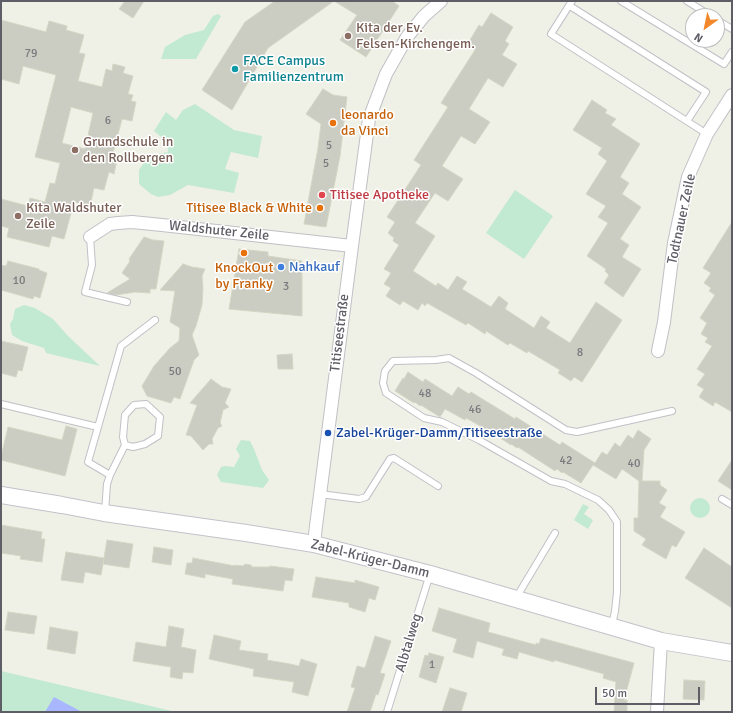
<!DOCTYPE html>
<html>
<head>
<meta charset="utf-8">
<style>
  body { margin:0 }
  #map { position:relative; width:733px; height:713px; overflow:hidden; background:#eff1e6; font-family:Signika,sans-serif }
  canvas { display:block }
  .frame { position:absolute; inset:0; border:2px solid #5e5e67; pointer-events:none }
  .north { position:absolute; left:685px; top:8px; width:40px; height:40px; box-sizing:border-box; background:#fff; border:1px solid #bfbfc2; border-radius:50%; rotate:213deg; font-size:11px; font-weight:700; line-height:16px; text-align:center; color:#5e5e67 }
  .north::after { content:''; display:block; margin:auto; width:14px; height:18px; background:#f2872b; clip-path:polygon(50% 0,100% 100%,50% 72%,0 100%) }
  .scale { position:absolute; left:595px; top:687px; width:105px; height:18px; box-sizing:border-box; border:2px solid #5e5e67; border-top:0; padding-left:5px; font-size:12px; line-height:14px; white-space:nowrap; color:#5e5e67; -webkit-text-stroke:3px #fff; paint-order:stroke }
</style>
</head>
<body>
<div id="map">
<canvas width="733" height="713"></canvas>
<div class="frame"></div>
<div class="north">N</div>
<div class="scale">50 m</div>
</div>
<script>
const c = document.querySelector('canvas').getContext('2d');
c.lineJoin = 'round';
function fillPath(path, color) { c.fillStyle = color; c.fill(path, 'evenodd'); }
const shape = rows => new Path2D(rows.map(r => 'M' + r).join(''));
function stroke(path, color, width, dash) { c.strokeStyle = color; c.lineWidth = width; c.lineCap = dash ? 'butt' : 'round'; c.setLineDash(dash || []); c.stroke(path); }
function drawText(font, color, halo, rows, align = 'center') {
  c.font = font + ' Signika,sans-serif'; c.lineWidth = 3; c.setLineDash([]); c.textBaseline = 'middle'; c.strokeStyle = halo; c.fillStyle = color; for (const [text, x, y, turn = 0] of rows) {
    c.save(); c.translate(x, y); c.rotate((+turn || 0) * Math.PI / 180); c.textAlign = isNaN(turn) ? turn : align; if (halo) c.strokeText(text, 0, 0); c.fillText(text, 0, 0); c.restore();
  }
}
fillPath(shape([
  [218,14,221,16,196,59,161,59,165,47,185,35,204,30,213,16],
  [195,104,234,130,262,136,258,158,231,152,225,169,239,173,234,193,188,185,170,195,158,197,151,194,139,184,139,170,148,156,168,152,167,142,154,131,166,112,176,120,183,110],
  [515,190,553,216,524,259,486,233],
  [24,305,35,308,53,319,68,336,100,366,46,353,44,348,22,341,12,335,10,324,13,319,15,309],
  [241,440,250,441,254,449,262,470,269,480,263,488,221,482,217,475,221,467,225,466,234,467,240,456,236,449],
  '690 508a10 10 0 1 1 20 0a10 10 0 1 1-20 0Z',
  [583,504,589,507,584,514,593,520,588,529,574,520],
  [1,671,176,712,1,712]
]), '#c2e9d1');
fillPath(shape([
  [54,697,82,712,45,712]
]), '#a8b7ff');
const building = shape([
  [125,1,144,1,133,18,119,9,125,1],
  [275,1,334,1,268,48,232,110,202,90,245,22,275,1],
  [334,1,392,1,399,6,366,57,340,40,357,15,334,1],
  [491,13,513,27,505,41,509,44,502,55,517,64,503,87,488,78,469,109,490,122,475,144,461,136,442,166,463,179,448,201,435,193,415,223,435,236,413,271,436,286,438,283,448,290,457,276,467,282,462,289,491,307,499,296,508,303,505,309,534,328,541,316,550,322,546,328,570,343,596,302,622,320,582,382,574,377,571,381,558,373,560,370,528,351,527,353,510,343,508,345,486,331,485,334,468,323,466,325,427,303,425,306,422,303,418,310,403,301,400,305,386,296,391,288,384,284,391,273,384,269,399,245,393,241,394,238,388,233,395,222,387,217,421,165,414,160,448,107,441,103,475,50,467,45,479,25,482,27,491,13],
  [1,20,46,32,49,21,67,26,66,30,84,35,79,53,85,54,78,81,102,87,106,69,112,71,113,64,125,67,123,73,133,76,128,94,133,95,131,101,136,102,132,121,122,119,113,153,118,155,114,174,109,172,104,190,94,188,90,206,74,202,64,239,52,236,49,247,7,237,9,228,1,226,1,199,28,206,30,198,45,202,50,183,55,184,60,163,35,157,56,75,23,66,19,84,1,79,1,20],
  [71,107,93,113,85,149,62,143,71,107],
  [323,89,333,95,347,97,340,156,326,227,304,224,318,148,321,124,306,114,323,89],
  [592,100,607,110,605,113,616,119,611,125,640,144,620,177,629,183,622,194,641,207,620,239,629,245,622,257,641,269,623,297,604,283,609,275,605,271,606,269,587,256,608,223,598,217,606,206,586,194,607,161,598,154,602,148,573,130,592,100],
  [732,222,732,412,715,402,713,406,699,397,704,389,697,385,705,374,697,369,712,346,705,342,708,338,701,334,707,323,700,318,715,295,709,291,711,288,704,283,711,273,703,268,732,222],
  [144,237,153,240,164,241,156,289,150,289,150,293,135,292,116,295,107,293,130,279,122,273,130,261,129,259,144,237],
  [239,249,268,252,268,256,302,261,302,316,229,309,239,249],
  [8,261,39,269,39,270,47,273,40,298,34,296,33,299,1,290,1,265,6,266,8,261],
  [183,264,192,267,205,269,202,276,203,288,202,305,196,326,192,335,199,355,194,360,180,399,174,397,171,403,147,396,142,386,154,366,170,348,179,341,180,328,170,322,175,291,160,290,183,264],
  [1,341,28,347,22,371,18,370,16,377,1,373,1,341],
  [292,354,293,369,278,369,277,355,292,354],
  [408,372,423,382,425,379,452,396,458,387,469,394,471,392,515,419,516,417,560,445,562,442,595,463,602,452,607,455,615,443,620,447,628,435,633,439,638,430,651,439,644,450,642,481,660,481,660,485,667,490,659,503,666,507,660,517,685,532,676,547,672,545,666,559,642,545,646,539,634,531,634,518,638,518,639,481,622,469,616,479,593,465,581,483,563,472,562,473,557,469,555,471,518,447,517,448,511,444,511,445,491,432,466,418,465,420,445,409,440,417,421,405,420,406,415,402,414,403,395,391,403,378,404,379,408,372],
  [211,379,222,387,231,389,225,403,229,407,223,410,220,423,222,426,218,428,212,439,213,444,209,444,203,450,191,436,186,435,197,405,190,403,211,379],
  [66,426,77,429,65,476,1,460,1,457,8,427,62,440,66,426],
  [732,460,732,490,718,481,732,460],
  [1,525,42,532,41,539,45,539,42,562,20,559,21,556,1,553,1,525],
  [107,540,133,544,129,568,103,564,107,540],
  [154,547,173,550,171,565,152,562,154,547],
  [704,548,732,567,732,608,685,578,704,548],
  [66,552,104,558,101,575,85,572,83,583,61,580,66,552],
  [193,558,235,566,235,565,243,566,245,564,251,565,252,567,270,567,270,566,294,569,292,581,285,580,283,591,232,584,233,579,205,574,205,578,185,574,187,563,192,563,193,558],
  [316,577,355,583,355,580,379,587,375,600,369,598,365,612,349,607,349,603,312,597,316,577],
  [439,608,490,623,488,632,536,645,536,643,539,644,541,638,634,663,624,700,627,700,627,712,614,712,616,682,603,678,604,674,554,660,554,662,519,652,517,659,502,655,504,649,477,641,473,658,453,652,457,639,432,631,439,608],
  [8,612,37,616,34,634,5,630,8,612],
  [169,626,184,629,181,647,196,650,193,673,183,672,182,679,170,677,171,667,133,661,136,642,166,647,169,626],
  [50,627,78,632,75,654,47,649,50,627],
  [214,635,241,641,239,650,268,654,267,660,290,664,299,666,301,659,317,664,308,696,292,692,294,682,253,676,254,669,209,659,214,635],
  [375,636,391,641,380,673,385,674,378,695,376,694,370,712,347,712,355,688,351,687,357,666,365,668,375,636],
  [429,653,444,657,436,683,419,677,425,655,428,656,429,653],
  [684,680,705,681,704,700,683,699,684,680],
  [450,688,467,693,461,712,442,712,450,688]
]);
fillPath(building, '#cbccc2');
stroke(building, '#d4d6c4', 1);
const lane = shape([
  [572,1,551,34,707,134],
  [621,1,724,64,732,52],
  [687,1,711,16],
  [570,6,706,92,687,121],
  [717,20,732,29],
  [90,237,92,265,85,292,127,302],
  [1,404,98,427,88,462,110,475],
  [98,427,121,346,155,320],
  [320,494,359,499,366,497,390,459,394,458,438,486],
  [722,499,732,505],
  [105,512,107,484,110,475,125,445,123,437,125,415,134,405,146,404,160,417,158,436,145,444,133,447,125,445],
  [516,598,555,533],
  [612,625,615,611,617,592,617,522,609,510,598,500,565,484,551,481,479,440,442,422,424,418,386,393,383,383,385,371,393,361,436,360,449,358,476,373,566,430,577,432,672,411],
  [387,712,430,574]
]);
const street = shape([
  [90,237,110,224,118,223,132,222,162,225,352,246],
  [658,351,664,322,674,243,688,177,707,134,732,95],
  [314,544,316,526,352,246,369,119,386,74,407,37,424,16,441,1],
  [657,712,661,641]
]);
const secondary = shape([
  [1,495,62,505,104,513,246,533,314,544,430,574,661,641,732,653]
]);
stroke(lane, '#c0c0c7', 8);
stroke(street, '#c0c0c7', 14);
stroke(secondary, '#c3c2cb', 18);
stroke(lane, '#fff', 6);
stroke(street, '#fff', 12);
stroke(secondary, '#fff', 16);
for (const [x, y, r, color] of [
  [348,36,4,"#8d6e63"],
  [235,69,4,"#0f9aa8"],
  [333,123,4,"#e8710a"],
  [75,150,4,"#8d6e63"],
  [322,195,4,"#e0444e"],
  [320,208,4,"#e8710a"],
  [18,216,4,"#8d6e63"],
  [244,253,4,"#e8710a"],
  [281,267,4,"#3f7fe0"],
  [328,433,4,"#1a4fb4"]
]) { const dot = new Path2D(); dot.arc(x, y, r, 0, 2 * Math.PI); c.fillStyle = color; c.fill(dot); stroke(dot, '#fff', 1.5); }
drawText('12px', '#797a7e', null, [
  ["79",31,54],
  ["6",108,121],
  ["5",329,146],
  ["5",326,164],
  ["10",19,281],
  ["3",286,287],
  ["8",580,353],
  ["50",175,372],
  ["48",425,394],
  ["46",475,410],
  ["42",566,461],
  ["40",634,464],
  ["1",432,665]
]);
drawText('14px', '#785e54', '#fff', [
  ["Kita der Ev.",356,28],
  ["Felsen-Kirchengem.",356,44],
  ["Grundschule in",83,142],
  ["den Rollbergen",83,158],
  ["Kita Waldshuter",26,208],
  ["Zeile",26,224]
], 'left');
drawText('14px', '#0d838f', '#fff', [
  ["FACE Campus",243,61],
  ["Familienzentrum",243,77]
], 'left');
drawText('14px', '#c56008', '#fff', [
  ["leonardo",341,115],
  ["da Vinci",341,131],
  ["Titisee Black & White",312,208,"right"],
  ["KnockOut",244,268,"center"],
  ["by Franky",244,284,"center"]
], 'left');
drawText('14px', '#be3a42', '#fff', [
  ["Titisee Apotheke",330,195]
], 'left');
drawText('14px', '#5e5e67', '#fff', [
  ["Todtnauer Zeile",682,219,-78],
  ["Waldshuter Zeile",219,231,6],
  ["Titiseestraße",340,333,-83],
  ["Zabel-Krüger-Damm",370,559,14],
  ["Albtalweg",409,643,-73]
]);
drawText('14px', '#366cbe', '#fff', [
  ["Nahkauf",289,267]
], 'left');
drawText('14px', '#164399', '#fff', [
  ["Zabel-Krüger-Damm/Titiseestraße",336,433]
], 'left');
</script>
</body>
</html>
